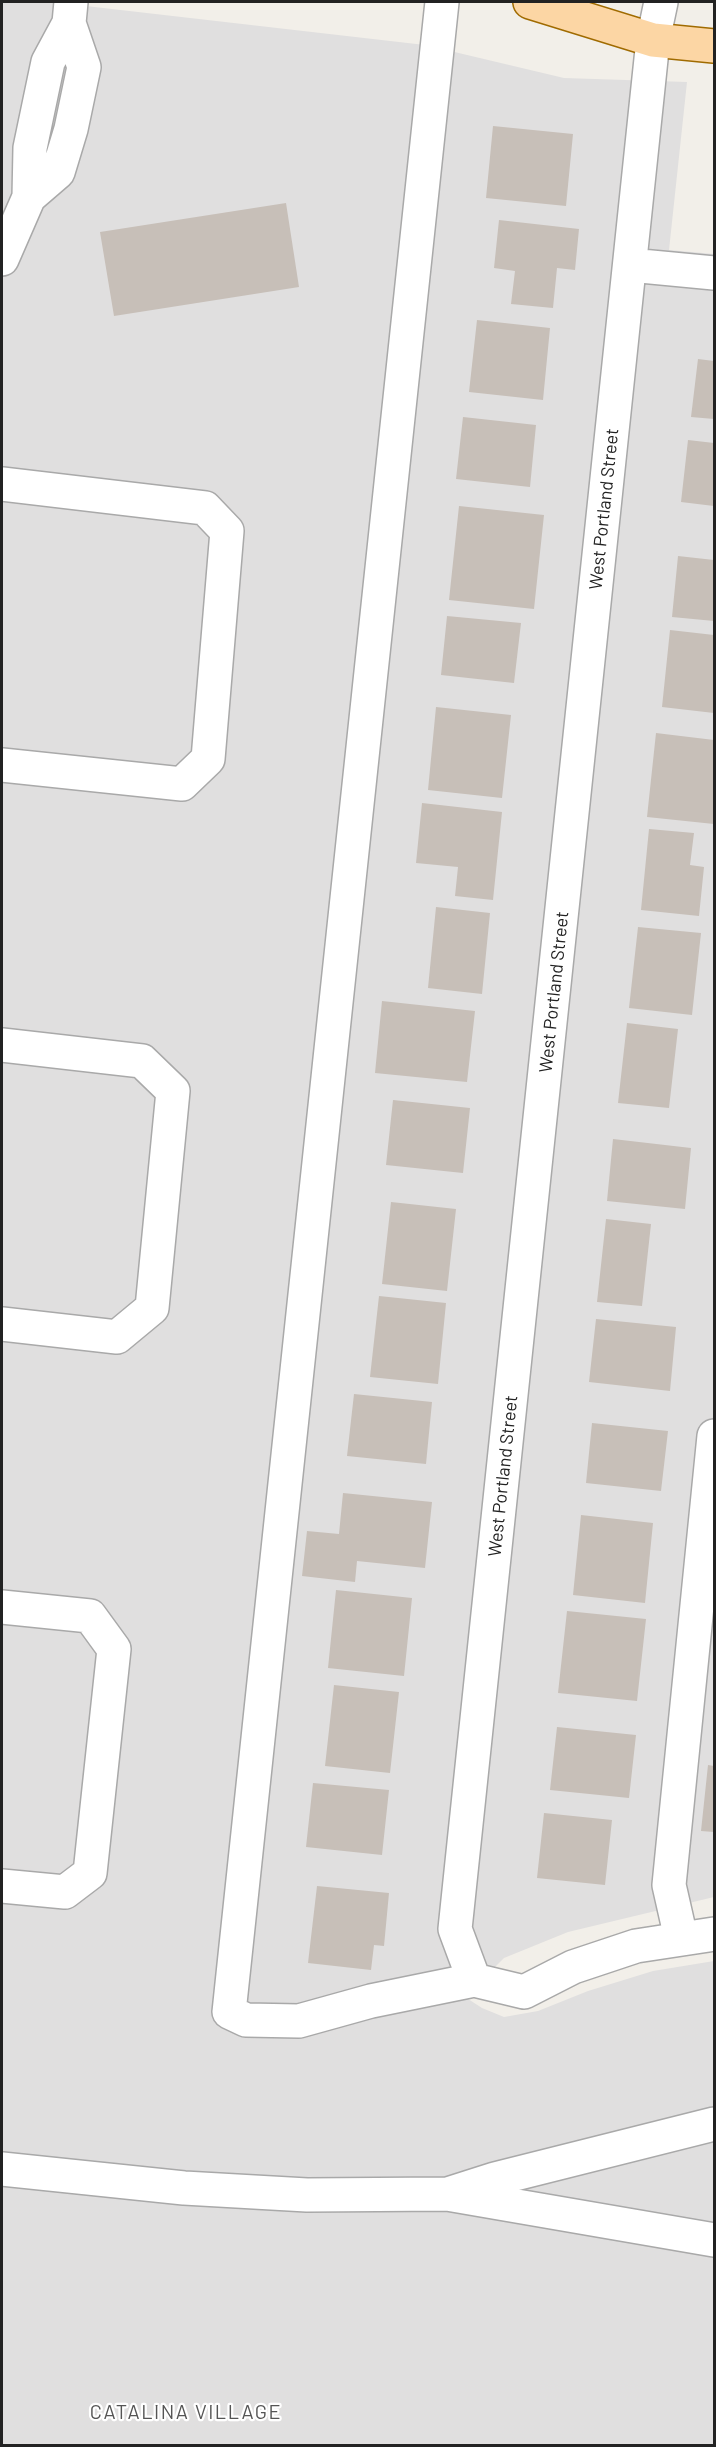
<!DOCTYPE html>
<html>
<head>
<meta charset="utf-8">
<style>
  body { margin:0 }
  #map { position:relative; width:716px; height:2447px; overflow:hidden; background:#f2efe9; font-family:Barlow,sans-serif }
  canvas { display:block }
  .frame { position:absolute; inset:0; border:3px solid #222; pointer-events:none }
</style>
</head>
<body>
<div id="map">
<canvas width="716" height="2447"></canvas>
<div class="frame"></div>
</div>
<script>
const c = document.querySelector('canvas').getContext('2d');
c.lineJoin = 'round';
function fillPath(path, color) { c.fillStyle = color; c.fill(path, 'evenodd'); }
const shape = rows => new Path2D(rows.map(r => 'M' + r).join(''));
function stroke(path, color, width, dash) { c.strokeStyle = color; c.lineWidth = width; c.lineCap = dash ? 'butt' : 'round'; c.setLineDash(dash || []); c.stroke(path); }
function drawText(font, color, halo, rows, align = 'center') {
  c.font = font + ' Barlow,sans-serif'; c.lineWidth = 4.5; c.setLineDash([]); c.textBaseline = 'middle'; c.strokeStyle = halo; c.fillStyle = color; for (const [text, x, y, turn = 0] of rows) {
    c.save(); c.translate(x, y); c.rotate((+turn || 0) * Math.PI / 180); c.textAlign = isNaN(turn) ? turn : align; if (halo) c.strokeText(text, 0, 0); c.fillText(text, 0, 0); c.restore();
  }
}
fillPath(shape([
  [2,2,51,2,425,45,564,78,687,82,669,250,714,254,714,1897,568,1932,504,1958,465,1997,482,2008,504,2017,538,2011,588,1991,653,1971,714,1961,714,2445,2,2446]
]), '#e0dfdf');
fillPath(shape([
  [493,126,573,134,566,206,486,198],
  [286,203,299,287,114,316,100,232],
  [499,220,579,229,575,270,557,268,553,308,511,304,515,271,494,268],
  [477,320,550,328,543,400,469,392],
  [698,359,714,361,714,419,691,417],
  [463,417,536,425,530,487,456,479],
  [688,440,714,443,714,506,681,502],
  [459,506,544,515,534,609,449,600],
  [678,556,714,560,714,621,672,617],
  [447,616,521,623,514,683,441,675],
  [670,630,714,635,714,713,662,707],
  [436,707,511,715,502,798,428,790],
  [656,733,714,740,714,824,647,817],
  [422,803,502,812,493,900,455,896,458,867,416,863],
  [649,829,694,833,690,865,704,867,699,916,641,910],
  [436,907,490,913,482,994,428,988],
  [638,927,701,933,692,1015,629,1008],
  [382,1001,475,1011,467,1082,375,1073],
  [627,1023,678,1029,669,1108,618,1103],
  [393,1100,470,1108,463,1173,386,1165],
  [613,1139,691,1148,685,1209,607,1201],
  [391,1202,456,1209,447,1291,382,1284],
  [606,1219,651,1224,642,1306,597,1302],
  [379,1296,446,1303,438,1384,370,1377],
  [596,1319,676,1327,670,1391,589,1382],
  [354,1394,432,1402,426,1464,347,1456],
  [592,1423,668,1431,661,1491,586,1483],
  [343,1493,432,1502,425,1568,357,1561,355,1582,302,1576,307,1531,339,1534],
  [581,1515,653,1523,645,1603,573,1595],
  [336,1590,412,1598,404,1676,328,1668],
  [567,1611,646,1619,637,1701,558,1693],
  [334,1685,399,1692,390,1773,325,1766],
  [557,1727,636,1735,629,1798,550,1790],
  [708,1765,714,1766,714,1832,701,1831],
  [313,1783,389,1790,382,1855,306,1847],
  [544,1813,612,1820,605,1885,537,1878],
  [317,1886,389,1893,384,1946,374,1945,371,1970,308,1963]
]), '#c7bfb8');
const minor = shape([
  [442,2,229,2012,246,2020,299,2021,371,2001,474,1980,524,1992,573,1967,636,1946,714,1934],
  [29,197,58,172,71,129,84,67,69,23],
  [2,259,29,197,30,148,48,62,69,23,71,2],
  [630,265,714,273],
  [2,484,205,508,227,531,208,759,182,784,2,765],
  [2,1045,142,1061,173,1091,152,1308,117,1337,2,1324],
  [2,1607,90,1616,114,1649,90,1873,65,1892,2,1886],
  [681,1938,669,1885,714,1436],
  [474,1980,455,1929,653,40,661,2],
  [2,2169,184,2188,307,2195,447,2194,714,2240],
  [448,2194,495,2179,714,2124]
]);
const major = shape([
  [530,2,653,40,714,46]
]);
stroke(minor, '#a9a9a9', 36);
stroke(major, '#a06b00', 36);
stroke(minor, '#fff', 33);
stroke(major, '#fcd6a4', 33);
drawText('18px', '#222', '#fff', [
  ["West Portland Street",604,509,-84],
  ["West Portland Street",554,992,-84],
  ["West Portland Street",503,1476,-84]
]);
c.letterSpacing = '1.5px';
drawText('20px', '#555', '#fff', [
  ["CATALINA VILLAGE",186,2412]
]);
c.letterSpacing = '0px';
</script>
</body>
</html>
